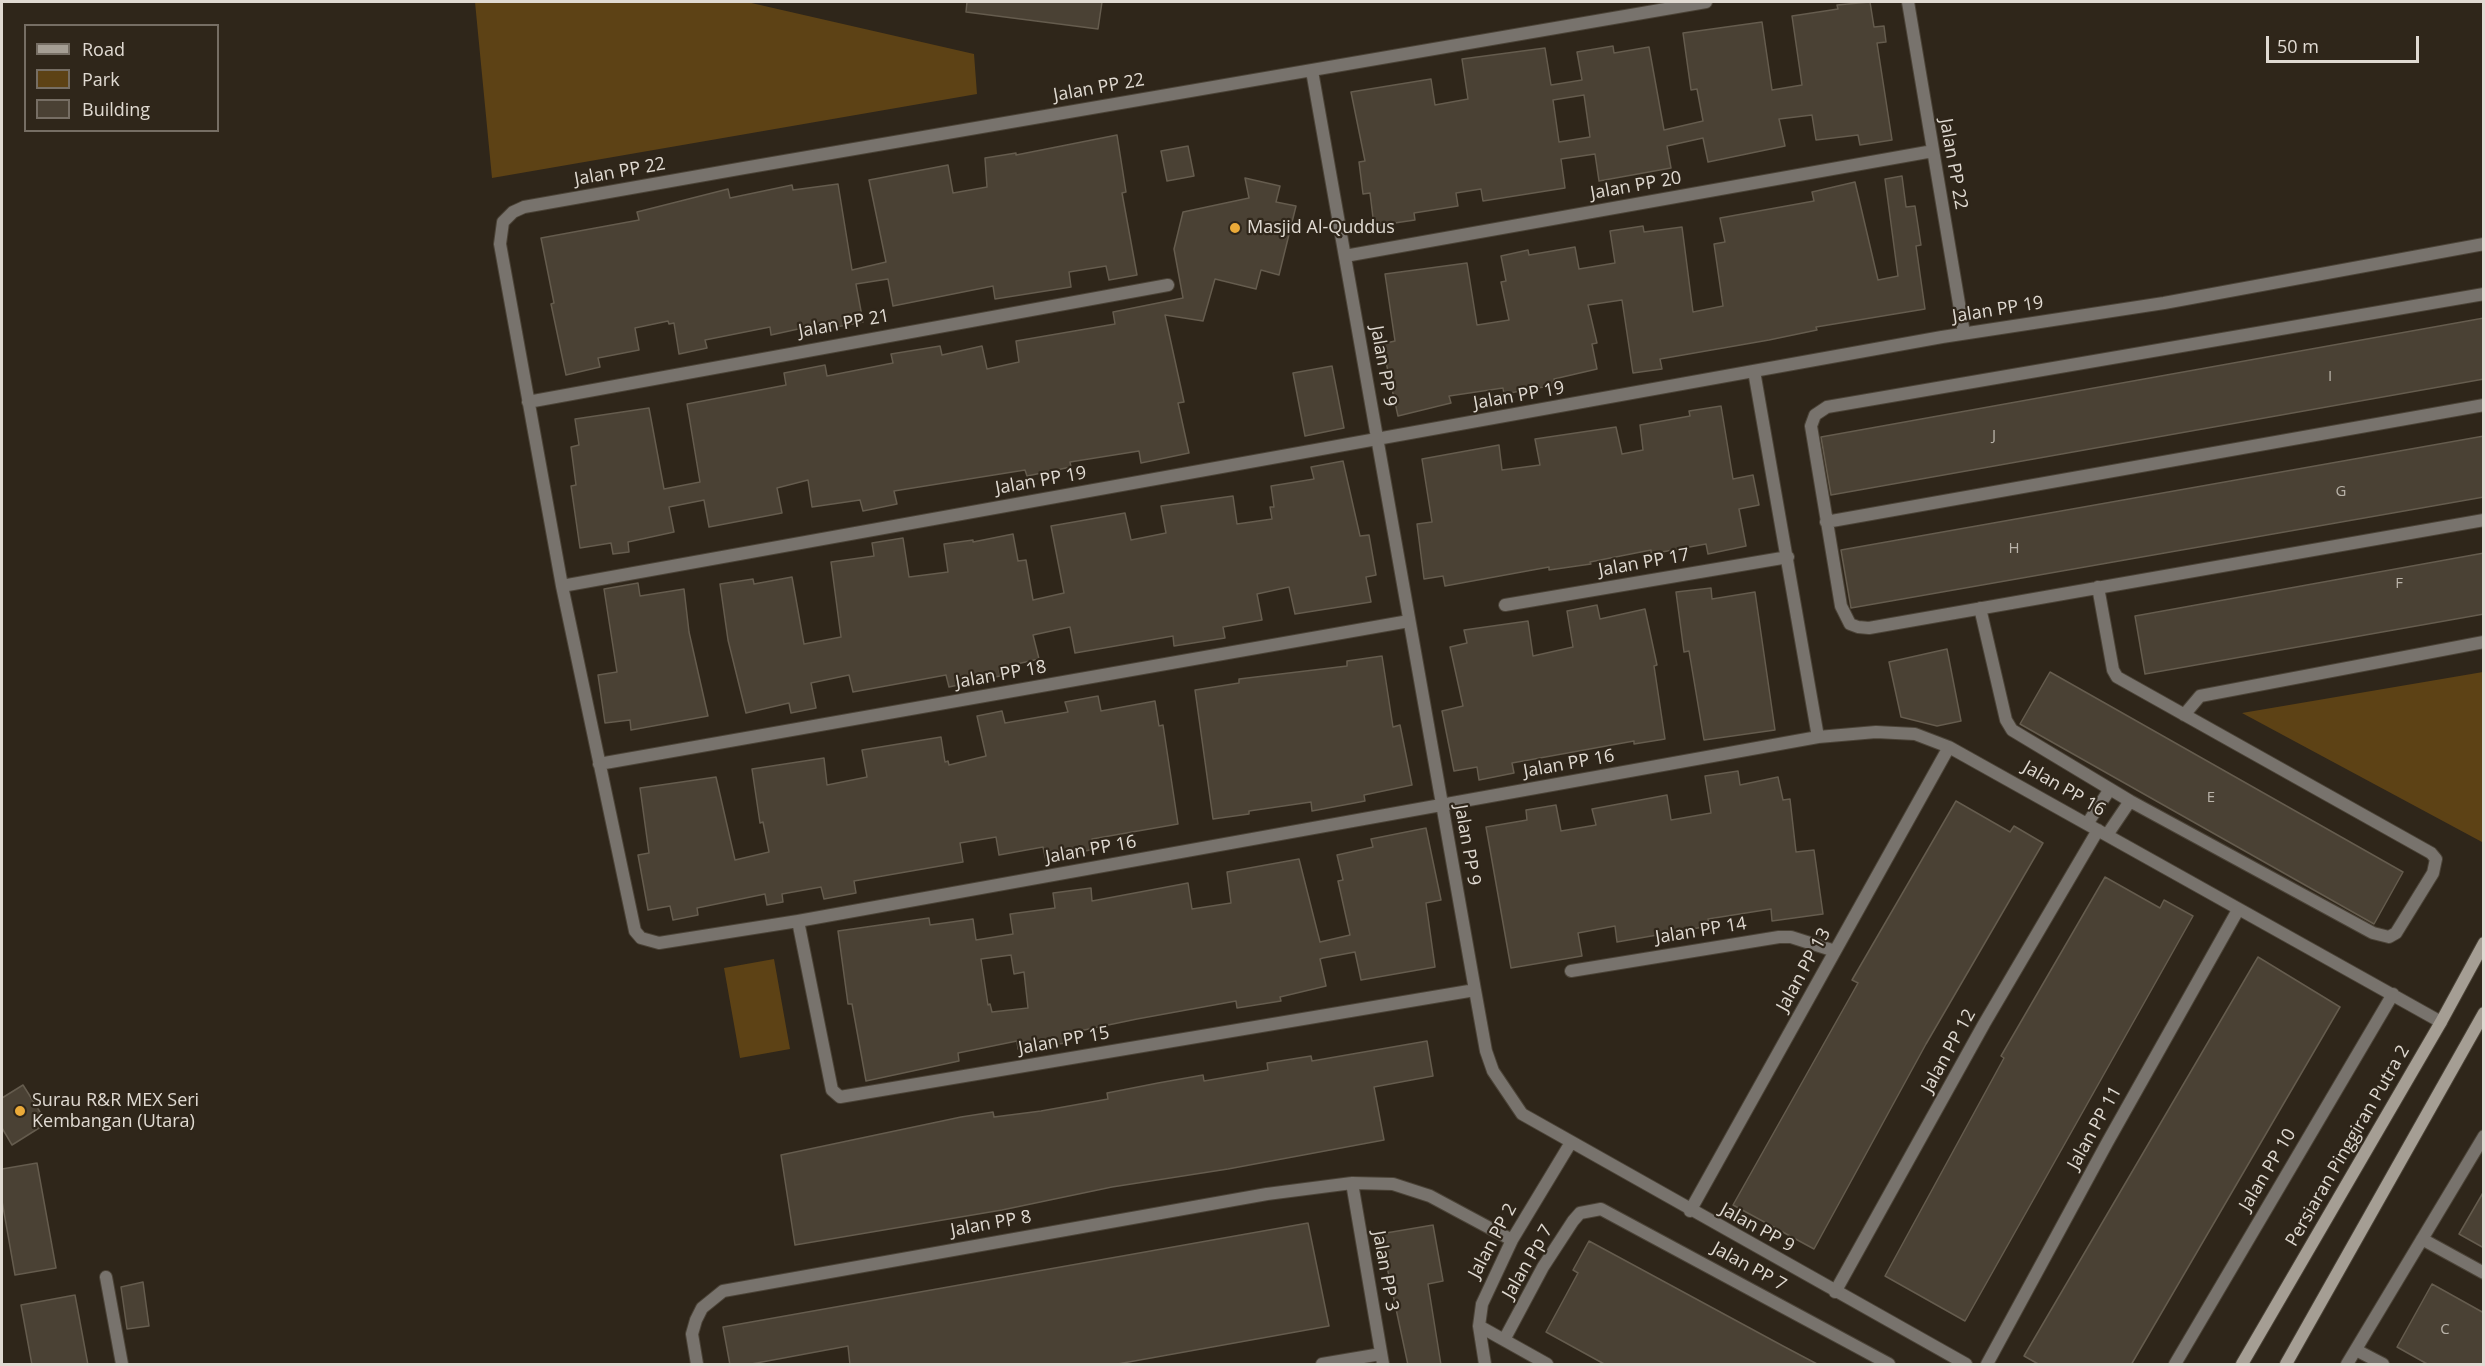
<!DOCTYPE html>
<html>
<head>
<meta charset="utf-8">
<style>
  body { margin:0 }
  #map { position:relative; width:2485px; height:1366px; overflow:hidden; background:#2f261a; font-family:"Open Sans",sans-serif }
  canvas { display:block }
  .frame { position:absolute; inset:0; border:3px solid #e0dad2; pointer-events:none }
  .legend { position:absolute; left:24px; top:24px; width:195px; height:108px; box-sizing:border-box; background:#2f261a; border:2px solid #766e64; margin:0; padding:8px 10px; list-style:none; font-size:18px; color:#e0dad2 }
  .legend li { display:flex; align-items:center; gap:12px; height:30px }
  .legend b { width:30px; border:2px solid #766e64 }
  .scale { position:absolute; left:2266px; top:36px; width:153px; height:27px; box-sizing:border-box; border:3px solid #e0dad2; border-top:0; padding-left:8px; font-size:18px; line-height:21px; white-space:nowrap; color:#e0dad2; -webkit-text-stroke:4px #2f261a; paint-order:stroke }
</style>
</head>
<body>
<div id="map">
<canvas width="2485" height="1366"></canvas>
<div class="frame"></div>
<ul class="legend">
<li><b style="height:8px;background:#a59e94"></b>Road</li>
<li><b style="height:16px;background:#5d4215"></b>Park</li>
<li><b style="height:16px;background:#4a4134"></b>Building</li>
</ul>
<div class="scale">50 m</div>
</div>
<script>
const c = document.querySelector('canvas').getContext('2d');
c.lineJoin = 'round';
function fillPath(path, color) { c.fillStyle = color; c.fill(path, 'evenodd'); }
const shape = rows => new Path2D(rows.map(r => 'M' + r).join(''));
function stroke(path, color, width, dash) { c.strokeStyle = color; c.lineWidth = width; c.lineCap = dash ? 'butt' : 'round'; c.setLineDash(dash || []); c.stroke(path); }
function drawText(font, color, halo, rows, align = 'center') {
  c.font = font + ' "Open Sans",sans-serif'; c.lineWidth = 4.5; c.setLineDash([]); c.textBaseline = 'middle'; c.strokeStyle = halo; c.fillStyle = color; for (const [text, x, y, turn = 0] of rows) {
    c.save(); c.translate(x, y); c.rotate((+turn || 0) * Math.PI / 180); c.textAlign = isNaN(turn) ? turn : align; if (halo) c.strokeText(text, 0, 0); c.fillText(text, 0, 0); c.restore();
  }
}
fillPath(shape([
  [475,2,747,2,974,54,977,94,492,178],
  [2483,672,2482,842,2242,713],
  [774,959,790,1049,740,1058,724,968]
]), '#5d4215');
const building = shape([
  [967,2,1102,2,1098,29,966,12,967,2],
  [1870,2,1874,27,1884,26,1886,42,1877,43,1892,140,1860,145,1858,135,1816,140,1812,115,1779,119,1785,146,1708,162,1703,138,1667,146,1671,168,1599,181,1595,154,1561,159,1565,188,1483,201,1481,189,1456,193,1458,206,1414,213,1415,220,1374,226,1370,193,1363,194,1359,162,1365,161,1351,92,1431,79,1435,105,1468,99,1462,59,1545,48,1551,85,1582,80,1577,52,1613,46,1614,53,1649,47,1664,130,1703,121,1697,89,1691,90,1683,33,1762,22,1772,90,1802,85,1792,16,1838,9,1837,5,1870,2],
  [1584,95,1590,137,1559,142,1553,100,1584,95],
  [1117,135,1126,192,1122,193,1137,275,1109,280,1106,266,1069,272,1071,287,995,299,993,286,893,306,888,279,856,284,863,322,831,328,830,322,771,335,770,327,705,340,707,348,679,354,674,323,669,324,668,321,635,328,639,350,598,358,600,367,566,375,551,304,554,303,541,238,639,220,637,212,728,189,730,198,792,185,793,190,838,184,852,270,886,262,869,180,948,165,953,193,987,187,985,158,1016,153,1016,155,1117,135],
  [1188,146,1194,176,1167,181,1161,151,1188,146],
  [1902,176,1906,207,1915,206,1921,245,1916,246,1925,309,1816,327,1817,330,1769,340,1660,359,1662,369,1633,373,1622,300,1588,305,1597,343,1592,344,1597,369,1554,379,1555,385,1504,394,1503,388,1449,396,1451,403,1398,416,1382,344,1395,341,1385,274,1467,263,1477,325,1509,320,1501,282,1506,281,1501,256,1528,250,1529,255,1575,247,1579,269,1615,263,1610,231,1643,226,1644,232,1682,227,1693,312,1723,306,1714,244,1725,242,1720,218,1814,201,1812,192,1855,182,1878,280,1898,276,1885,179,1902,176],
  [1245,178,1280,186,1276,202,1296,206,1279,275,1261,270,1256,289,1215,279,1203,321,1165,315,1184,402,1178,403,1189,453,1141,463,1139,451,1070,462,1071,467,1027,476,1025,470,894,491,897,504,863,511,860,500,812,507,808,480,777,488,782,513,709,527,704,500,669,507,674,532,628,542,629,552,613,554,611,543,580,548,571,486,576,485,571,447,579,445,575,419,649,408,664,489,700,482,687,404,786,385,784,373,825,365,827,376,893,363,891,354,940,346,942,355,982,346,987,369,1019,362,1016,341,1115,324,1113,312,1183,298,1174,249,1183,212,1249,198,1245,178],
  [2484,318,2484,379,1831,495,1821,437,2484,318],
  [1332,366,1344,428,1305,436,1293,373,1332,366],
  [1721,406,1733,479,1753,475,1759,505,1739,509,1746,546,1708,554,1706,544,1651,554,1651,550,1590,562,1591,564,1549,570,1549,567,1445,586,1443,576,1424,579,1417,524,1432,522,1422,459,1499,445,1502,470,1540,465,1535,439,1616,427,1622,454,1643,450,1640,425,1690,416,1689,411,1721,406],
  [2484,436,2484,497,1851,608,1841,550,2484,436],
  [1343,461,1360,536,1369,535,1376,575,1366,577,1371,602,1295,614,1289,587,1257,594,1262,620,1223,627,1225,638,1174,646,1173,636,1075,653,1070,627,1033,635,1039,659,999,668,1000,676,949,687,946,675,853,692,849,675,811,683,816,708,791,713,789,703,746,713,728,640,720,584,753,579,754,584,792,577,804,644,841,637,831,562,874,556,872,543,903,538,909,577,948,572,944,544,973,540,973,542,1013,534,1018,561,1026,560,1033,600,1064,593,1051,526,1125,513,1131,540,1166,533,1161,506,1233,496,1237,524,1272,519,1270,507,1274,507,1271,486,1314,479,1311,467,1343,461],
  [2484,553,2484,614,2145,674,2135,616,2484,553],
  [638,583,640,596,684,589,689,632,708,716,631,730,630,720,605,723,598,675,617,672,604,589,638,583],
  [1711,588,1712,599,1755,592,1775,730,1704,740,1689,651,1684,652,1676,592,1711,588],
  [1597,605,1600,619,1645,609,1657,665,1654,666,1665,739,1634,744,1634,741,1512,763,1514,773,1479,780,1477,767,1454,771,1442,711,1463,706,1450,647,1467,643,1464,630,1528,621,1533,656,1573,647,1567,611,1597,605],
  [1947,649,1961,721,1937,726,1901,717,1889,662,1947,649],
  [1382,656,1393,727,1400,725,1412,785,1364,795,1365,801,1312,811,1311,802,1249,811,1249,814,1213,819,1195,690,1239,683,1239,679,1347,666,1347,661,1382,656],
  [2050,672,2403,872,2374,924,2020,724,2050,672],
  [1098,696,1101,711,1155,701,1159,726,1163,725,1178,824,1092,839,1094,849,1046,860,1043,847,999,855,996,837,960,843,963,862,854,881,856,893,824,899,821,887,782,894,783,902,767,905,765,894,697,908,698,915,673,920,670,906,648,910,638,855,649,853,640,788,716,777,735,860,769,852,763,822,760,823,752,769,824,758,827,785,867,777,862,750,941,737,945,762,948,761,949,765,986,756,977,716,1002,711,1005,723,1068,712,1065,702,1098,696],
  [1738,771,1740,785,1778,777,1783,800,1790,799,1796,852,1814,850,1823,914,1772,921,1771,909,1708,919,1709,926,1617,942,1615,926,1578,933,1582,956,1511,968,1486,827,1527,820,1526,810,1556,805,1561,831,1596,825,1592,809,1667,795,1671,820,1711,813,1705,776,1738,771],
  [1956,801,2010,832,2014,826,2043,843,1926,1044,1814,1249,1733,1205,1858,983,1852,980,1956,801],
  [1426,828,1441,900,1426,903,1435,967,1361,980,1355,952,1323,958,1320,959,1326,986,1280,997,1281,1001,1237,1008,1236,1001,1137,1019,1065,1034,1066,1043,1018,1049,1017,1041,958,1053,959,1061,866,1081,852,1004,848,1004,838,931,929,918,930,925,973,919,976,940,1013,934,1010,914,1055,908,1053,893,1091,888,1092,901,1188,883,1192,909,1231,903,1227,872,1299,859,1320,942,1350,935,1338,881,1343,880,1337,855,1373,847,1371,839,1426,828],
  [1011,955,1014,974,1024,972,1028,1008,992,1012,990,1004,988,1005,981,959,1011,955],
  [2105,877,2160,908,2164,900,2193,916,1965,1321,1885,1276,2004,1058,2001,1056,2105,877],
  [2258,957,2340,1007,2131,1365,2040,1365,2024,1356,2258,957],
  [1427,1041,1433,1076,1374,1087,1384,1140,1228,1169,1112,1187,1002,1210,795,1245,781,1155,961,1117,993,1112,994,1117,1041,1111,1108,1099,1107,1093,1158,1083,1203,1075,1204,1081,1268,1070,1267,1063,1311,1056,1312,1061,1427,1041],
  [23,1085,47,1123,12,1145,2,1128,2,1098,23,1085],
  [37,1163,56,1268,15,1275,2,1201,2,1169,37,1163],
  [2484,1191,2484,1248,2459,1234,2484,1191],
  [1308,1223,1329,1326,1112,1365,850,1365,848,1346,746,1365,730,1365,723,1327,1308,1223],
  [1433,1225,1443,1281,1428,1284,1441,1365,1408,1365,1380,1234,1433,1225],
  [1589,1241,1783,1346,1819,1365,1606,1365,1546,1332,1578,1273,1573,1270,1589,1241],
  [143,1282,149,1326,127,1329,121,1287,143,1282],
  [2432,1284,2484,1313,2484,1365,2429,1365,2397,1347,2432,1284],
  [75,1295,88,1365,32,1365,21,1305,75,1295]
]);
fillPath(building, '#4a4134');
stroke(building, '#655c4e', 1.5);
const street = shape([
  [1706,2,744,168,524,207,513,212,503,222,500,244,562,586,635,931,641,938,659,943,798,921,1818,737,1876,732,1915,734,1949,747,2441,1022],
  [1908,2,1964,333],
  [1312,71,1475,990,1486,1051,1493,1071,1522,1114,1966,1364],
  [1345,256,1933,151],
  [2484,294,1827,407,1815,415,1811,426,1841,606,1850,624,1858,627,1869,628,2484,520],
  [1754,371,1818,737],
  [528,402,1168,285],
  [1826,522,2484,405],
  [562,586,1942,337,2164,303,2484,244],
  [1505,605,1788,557],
  [1980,608,2006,720,2012,730,2130,801,2373,933,2389,937,2396,933,2433,873,2436,859,2431,853,2117,677,2113,670,2098,587],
  [2184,715,2200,696,2484,642],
  [599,764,1409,621],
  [2087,824,2110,789],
  [2107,835,2130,801],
  [798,921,832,1090,840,1097,1475,990],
  [1571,971,1779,937,1791,937,1835,951],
  [1352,1183,1383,1364],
  [1690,1211,1949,747],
  [2422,1239,2484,1273],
  [106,1277,122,1364],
  [1835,1292,1984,1024,2098,830],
  [1479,1326,1547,1364],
  [1504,1340,1543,1267,1573,1221,1580,1213,1601,1209,1889,1364],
  [2356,1350,2383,1364],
  [697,1364,692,1334,696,1320,702,1308,723,1291,1267,1194,1352,1183,1393,1184,1430,1196,1512,1240],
  [1322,1364,1381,1354],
  [1485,1364,1479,1326,1482,1304,1512,1240,1570,1144],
  [1987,1364,2107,1143,2238,910],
  [2175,1364,2393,994],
  [2347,1364,2484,1136]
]);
const secondary = shape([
  [2242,1364,2441,1022,2484,943],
  [2286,1364,2484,1013]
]);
stroke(street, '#4b4337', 14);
stroke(secondary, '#4b4337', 14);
stroke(street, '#78736d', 12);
stroke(secondary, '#a59e94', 12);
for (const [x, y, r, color] of [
  [1235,228,6,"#ebaa39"],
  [20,1111,6,"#ebaa39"]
]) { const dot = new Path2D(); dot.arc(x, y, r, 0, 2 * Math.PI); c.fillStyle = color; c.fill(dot); stroke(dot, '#2f261a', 2); }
drawText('15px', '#bab4aa', null, [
  ["I",2330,377],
  ["J",1994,436],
  ["G",2341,492],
  ["H",2014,549],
  ["F",2399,584],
  ["E",2211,798],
  ["C",2445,1330]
]);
drawText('18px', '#e0dad2', '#2f261a', [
  ["Jalan PP 22",1099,88,-10],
  ["Jalan PP 22",1953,164,80],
  ["Jalan PP 22",620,172,-10],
  ["Jalan PP 20",1636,186,-10],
  ["Jalan PP 19",1998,310,-9],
  ["Jalan PP 21",844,324,-10],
  ["Jalan PP 9",1383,366,80],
  ["Jalan PP 19",1519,396,-10],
  ["Jalan PP 19",1041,481,-10],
  ["Jalan PP 17",1644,563,-10],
  ["Jalan PP 18",1001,675,-10],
  ["Jalan PP 16",1569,764,-10],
  ["Jalan PP 16",2064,789,30],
  ["Jalan PP 9",1467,845,80],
  ["Jalan PP 16",1091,850,-10],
  ["Jalan PP 14",1701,931,-9],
  ["Jalan PP 13",1804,970,-61],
  ["Jalan PP 15",1064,1041,-10],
  ["Jalan PP 12",1949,1051,-61],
  ["Jalan PP 11",2095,1128,-61],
  ["Persiaran Pinggiran Putra 2",2348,1146,-60],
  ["Jalan PP 10",2268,1170,-59],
  ["Jalan PP 8",991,1224,-10],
  ["Jalan PP 9",1757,1228,29],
  ["Jalan PP 2",1493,1241,-62],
  ["Jalan Pp 7",1528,1262,-60],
  ["Jalan PP 7",1749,1267,29],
  ["Jalan PP 3",1385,1271,80]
]);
drawText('18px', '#e0dad2', '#2f261a', [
  ["Masjid Al-Quddus",1247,228],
  ["Surau R&R MEX Seri",32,1101],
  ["Kembangan (Utara)",32,1122]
], 'left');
</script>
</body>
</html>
